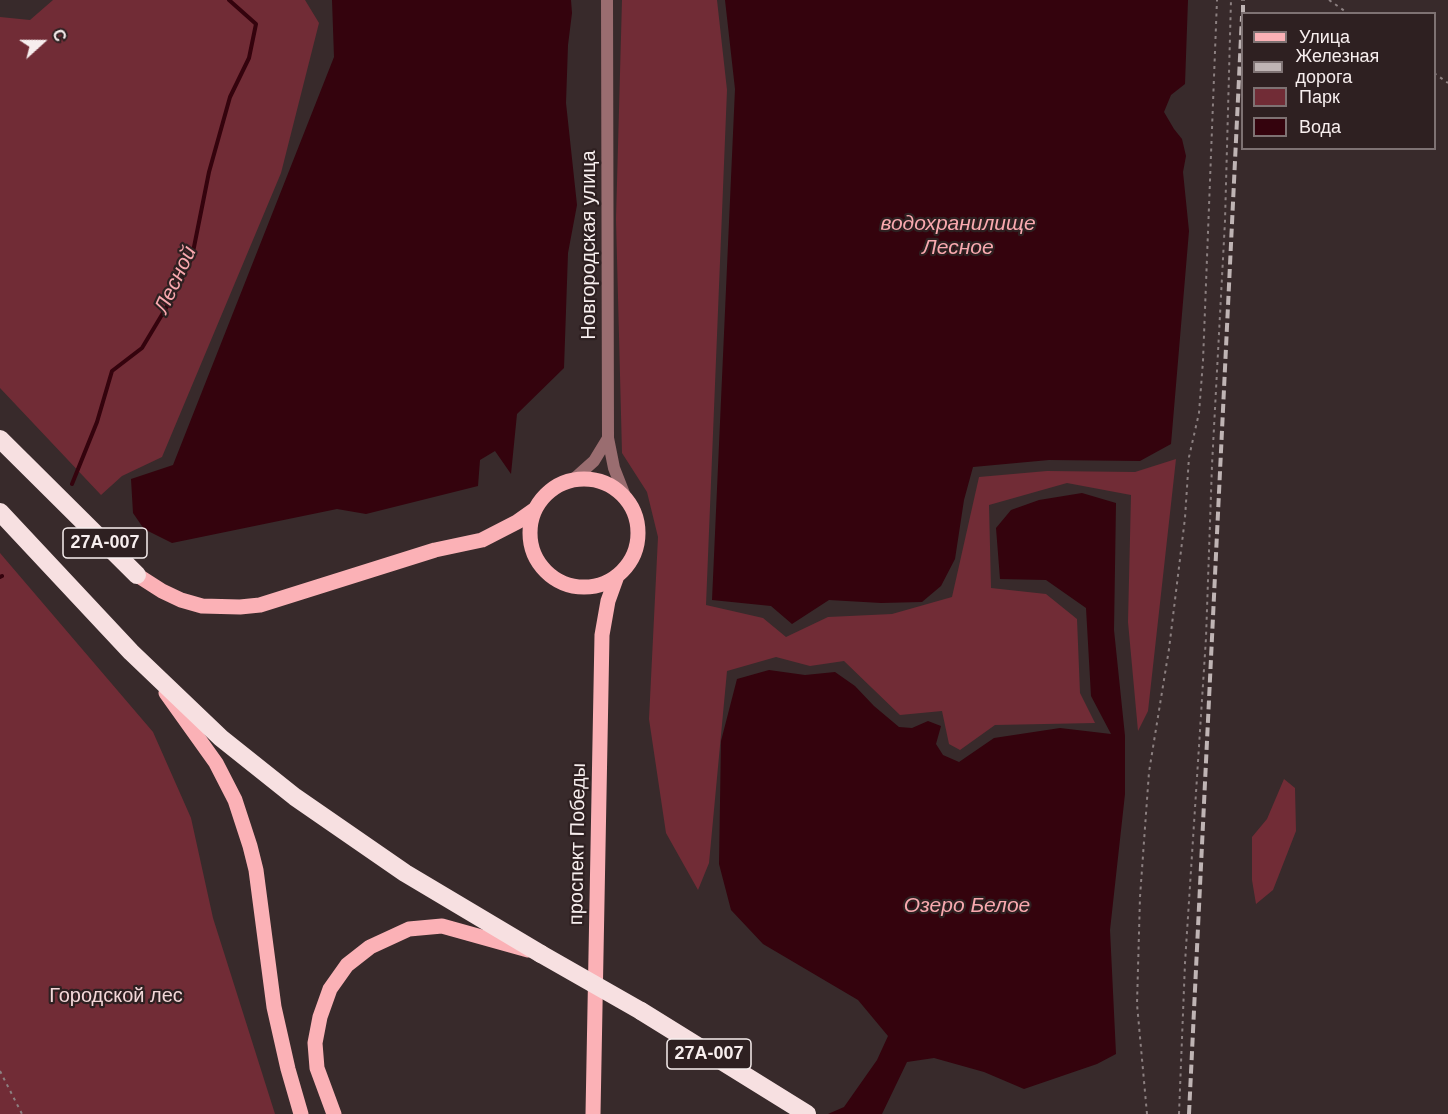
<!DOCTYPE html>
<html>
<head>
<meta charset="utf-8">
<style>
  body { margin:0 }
  #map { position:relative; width:1448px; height:1114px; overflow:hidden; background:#382a2b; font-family:Helvetica,sans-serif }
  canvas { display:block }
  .legend { position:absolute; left:1241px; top:12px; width:195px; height:138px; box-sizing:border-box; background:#2e2021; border:2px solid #7e7273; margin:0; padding:8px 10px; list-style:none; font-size:18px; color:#f7eeee }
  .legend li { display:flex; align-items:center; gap:12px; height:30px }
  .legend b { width:30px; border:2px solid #7e7273 }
  .north { position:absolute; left:12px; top:12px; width:60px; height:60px; -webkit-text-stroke:4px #2e2021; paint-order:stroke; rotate:69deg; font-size:16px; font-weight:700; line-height:24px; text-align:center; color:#f7eeee }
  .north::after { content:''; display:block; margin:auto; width:21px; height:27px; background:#f7eeee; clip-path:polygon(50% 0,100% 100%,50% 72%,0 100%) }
</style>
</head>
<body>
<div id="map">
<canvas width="1448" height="1114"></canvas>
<ul class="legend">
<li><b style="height:8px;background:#fbb1b6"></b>Улица</li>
<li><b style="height:8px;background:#bfb4b4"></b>Железная дорога</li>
<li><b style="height:16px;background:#712c36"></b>Парк</li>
<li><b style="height:16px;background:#34030d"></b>Вода</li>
</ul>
<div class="north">С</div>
</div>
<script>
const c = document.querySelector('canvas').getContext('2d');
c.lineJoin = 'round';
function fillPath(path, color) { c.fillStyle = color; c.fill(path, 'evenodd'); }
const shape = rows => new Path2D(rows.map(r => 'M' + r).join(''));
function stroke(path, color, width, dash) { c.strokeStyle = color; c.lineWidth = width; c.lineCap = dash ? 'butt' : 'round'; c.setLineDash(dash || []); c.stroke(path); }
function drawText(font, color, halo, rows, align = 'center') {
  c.font = font + ' Helvetica,sans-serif'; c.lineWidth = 4.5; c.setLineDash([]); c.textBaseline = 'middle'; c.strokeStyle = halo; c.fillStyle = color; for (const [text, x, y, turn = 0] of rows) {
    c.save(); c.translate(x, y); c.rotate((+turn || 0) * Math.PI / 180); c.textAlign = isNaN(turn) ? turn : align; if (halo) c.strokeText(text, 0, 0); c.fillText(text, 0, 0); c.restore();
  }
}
fillPath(shape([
  [53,0,305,0,319,23,281,173,162,457,122,476,101,495,0,388,0,17,30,20],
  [622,0,717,0,727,90,706,605,763,618,786,637,828,617,892,614,952,597,979,477,1047,471,1135,472,1176,459,1148,711,1138,731,1128,622,1131,495,1067,483,989,505,991,588,1046,594,1077,619,1080,693,1095,723,995,725,960,750,949,744,942,711,900,715,844,661,810,666,776,657,727,671,709,863,698,890,666,833,649,719,658,537,647,492,622,453,616,219],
  [0,553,153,732,191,818,213,918,275,1114,0,1114],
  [1284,779,1295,788,1296,831,1273,890,1256,904,1252,880,1252,837,1267,819]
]), '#712c36');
fillPath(shape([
  [332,0,571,0,572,13,568,45,566,103,577,205,568,253,564,368,517,414,511,474,495,451,480,460,478,486,366,514,337,509,172,543,144,529,133,513,131,479,173,465,334,57],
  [725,0,1188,0,1185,84,1171,95,1164,112,1174,129,1182,139,1186,156,1183,172,1189,231,1171,444,1140,461,1049,460,973,467,964,500,955,559,941,586,922,602,881,603,829,600,792,624,771,606,712,600,735,89],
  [1082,493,1116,503,1114,630,1125,736,1125,794,1110,930,1116,1054,1097,1064,1024,1089,984,1072,934,1058,907,1062,882,1114,828,1114,844,1107,877,1060,888,1036,858,1000,763,944,731,910,719,864,721,741,737,679,769,670,805,675,835,672,855,686,874,706,899,727,912,728,928,721,941,726,936,744,943,755,959,762,994,738,1060,728,1111,734,1091,696,1086,608,1046,580,1000,579,996,528,1011,510,1039,500]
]), '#34030d');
stroke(shape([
  [72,484,97,422,112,371,142,348,172,298,192,257,209,172,230,97,249,58,256,24,229,0],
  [0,577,2,576]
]), '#34030d', 4);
stroke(shape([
  [1329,0,1349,14],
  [1434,73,1448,83],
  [0,1071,22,1114],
  [1147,1114,1137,1004,1140,897,1149,772,1169,649,1185,518,1189,457,1199,413,1203,361,1217,0],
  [1179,1114,1185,963,1206,638,1212,465,1225,221,1231,0]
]), '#8c8081', 2, [3, 4.5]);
stroke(shape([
  [607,0,608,438,614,468,625,496],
  [575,478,594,461,608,438]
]), '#9a6d70', 12);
stroke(shape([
  '530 533a54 54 0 1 1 108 0a54 54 0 1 1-108 0Z',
  [137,575,162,591,181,600,202,606,240,607,260,605,435,550,482,540,517,522,534,510],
  [166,693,216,763,235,800,250,846,256,870,274,1007,288,1069,301,1114],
  [334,1114,317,1068,315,1043,320,1017,330,989,347,965,370,947,409,929,442,926,528,950],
  [593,1114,602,635,608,601,617,576]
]), '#fbb1b6', 15);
stroke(shape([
  [0,439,137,575],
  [0,512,131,652,221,738,295,797,405,873,541,954],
  [641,1011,807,1114]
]), '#f7e0e1', 18);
stroke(shape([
  [1243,14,1243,0],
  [1189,1114,1242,16]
]), '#bfb4b4', 4, [9, 4.5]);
stroke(shape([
  [541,954,641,1011]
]), '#f7e0e1', 18);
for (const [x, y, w] of [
  [105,543,84],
  [709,1054,84]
]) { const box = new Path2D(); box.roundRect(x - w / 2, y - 15, w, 30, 4.5); c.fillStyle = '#2e2021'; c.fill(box); stroke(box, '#f7eeee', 1.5); }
drawText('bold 18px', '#f7eeee', null, [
  ["27А-007",105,543],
  ["27А-007",709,1054]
]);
drawText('20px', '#f7eeee', '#2e2021', [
  ["Новгородская улица",589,245,-90],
  ["проспект Победы",578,844,-89]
]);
drawText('20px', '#f3d7d8', '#2e2021', [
  ["Городской лес",116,996]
]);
drawText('italic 21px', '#f9a9af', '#2e2021', [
  ["водохранилище",958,224],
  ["Лесное",958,248],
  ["Лесной",176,280,-65],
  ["Озеро Белое",967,906]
]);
</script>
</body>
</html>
